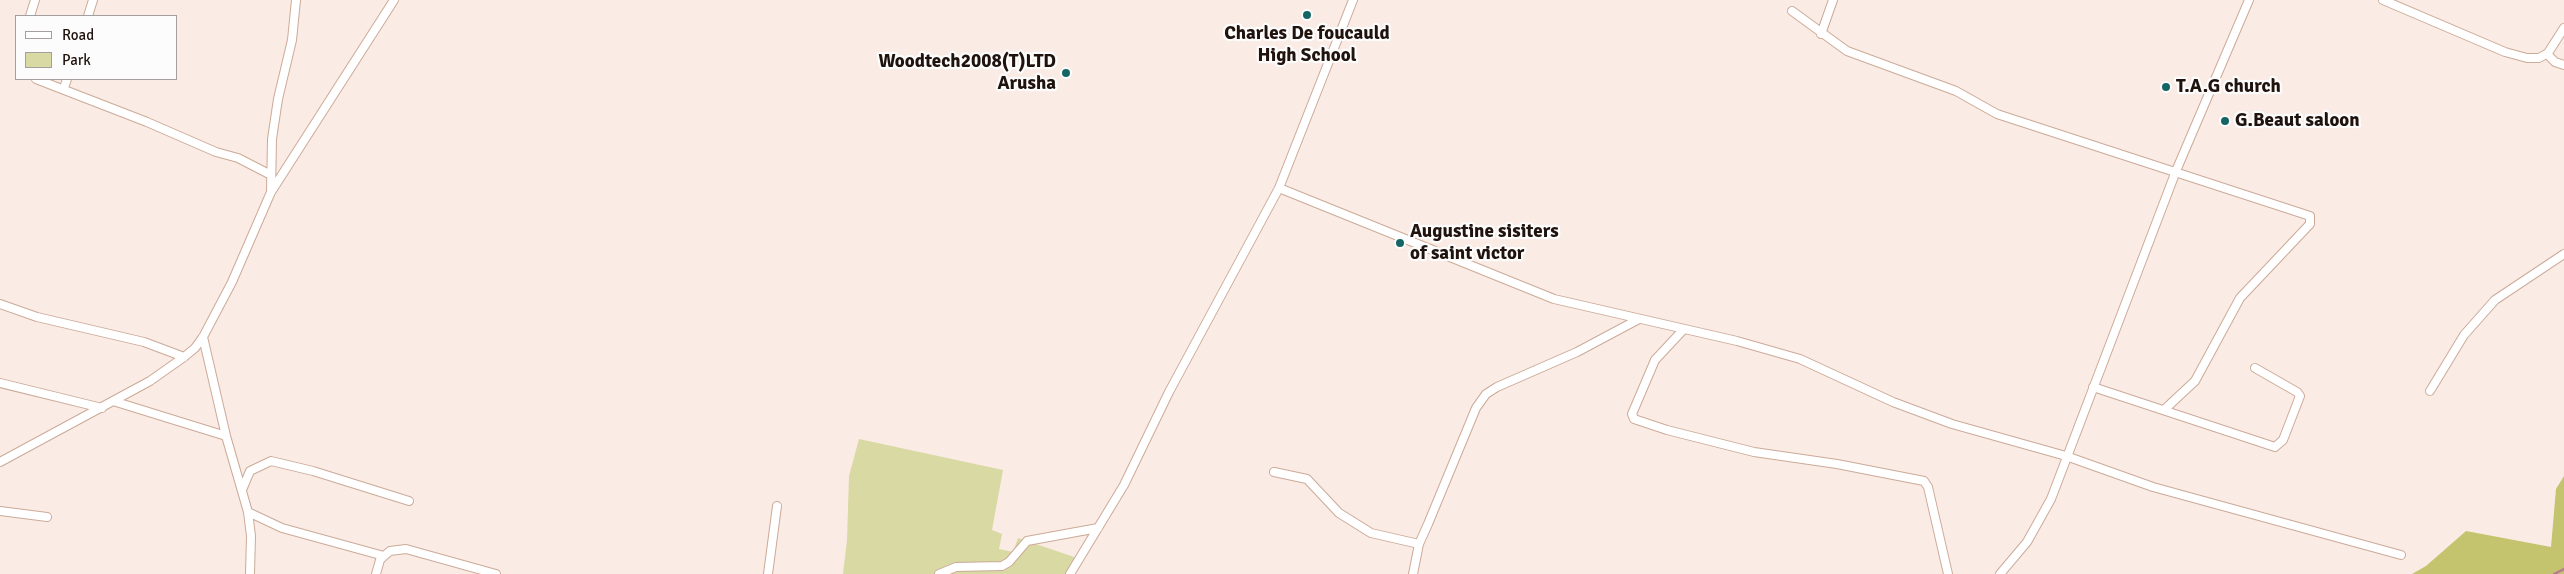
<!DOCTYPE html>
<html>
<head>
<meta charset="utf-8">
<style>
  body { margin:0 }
  #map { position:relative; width:2564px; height:574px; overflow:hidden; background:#faebe4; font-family:Signika,sans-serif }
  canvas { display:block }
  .legend { position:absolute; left:15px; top:15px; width:162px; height:65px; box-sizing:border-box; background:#fcfcfc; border:1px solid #a49f9c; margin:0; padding:6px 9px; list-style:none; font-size:15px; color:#20130d }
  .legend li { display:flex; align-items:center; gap:10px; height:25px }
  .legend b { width:25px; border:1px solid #a49f9c }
</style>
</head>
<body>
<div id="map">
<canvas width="2564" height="574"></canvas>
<ul class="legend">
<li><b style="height:6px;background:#fff"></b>Road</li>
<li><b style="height:14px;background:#d9d9a4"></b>Park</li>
</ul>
</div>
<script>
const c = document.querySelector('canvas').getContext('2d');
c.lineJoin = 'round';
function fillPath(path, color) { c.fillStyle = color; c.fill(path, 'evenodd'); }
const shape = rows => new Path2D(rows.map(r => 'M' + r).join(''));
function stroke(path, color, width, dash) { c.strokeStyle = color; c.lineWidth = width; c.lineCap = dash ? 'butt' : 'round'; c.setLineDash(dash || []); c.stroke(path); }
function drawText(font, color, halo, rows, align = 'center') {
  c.font = font + ' Signika,sans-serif'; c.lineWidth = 4.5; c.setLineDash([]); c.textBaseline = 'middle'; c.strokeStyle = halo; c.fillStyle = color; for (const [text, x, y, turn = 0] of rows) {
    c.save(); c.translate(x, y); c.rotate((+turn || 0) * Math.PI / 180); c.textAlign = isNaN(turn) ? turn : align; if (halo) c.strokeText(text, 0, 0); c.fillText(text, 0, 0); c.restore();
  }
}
fillPath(shape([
  [859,439,1003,470,992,530,1002,534,999,549,1013,552,1018,538,1083,560,1075,574,843,574,847,540,849,476]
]), '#d9d9a4');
fillPath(shape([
  [2564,476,2564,574,2412,574,2426,566,2466,531,2551,547,2556,489]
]), '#c4c36e');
stroke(shape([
  [2554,574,2564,569]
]), '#b87a92', 2.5);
const minor = shape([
  [2383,0,2505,52,2527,58,2539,58,2548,53,2564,28],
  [1792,11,1847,51,1956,91,1997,114,2310,216,2310,224,2240,298,2195,381,2165,409],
  [30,16,35,0],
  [88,16,93,0],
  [1821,34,1833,0],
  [2547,54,2555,62,2564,65],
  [36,79,147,122,216,152,238,158,271,175],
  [64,88,67,79],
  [1279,188,1554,299,1737,341,1800,359,1893,402,1952,424,2066,456,2153,487,2401,555],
  [271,192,272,139,278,99,292,40,296,0],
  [0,304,37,317,144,342,184,357],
  [1683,330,1655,360,1632,414,1634,419,1667,430,1754,452,1837,464,1924,481,1928,487,1948,574],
  [203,337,226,436,248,512,251,536,250,574],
  [0,383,102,408],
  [2093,387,2275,447,2283,440,2300,396,2297,392,2255,368],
  [2430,391,2464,335,2495,300,2564,254],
  [113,401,226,436],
  [0,462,150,381,184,357,195,348,203,337,232,282,271,192,394,0],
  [1274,472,1307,479,1339,513,1371,533,1419,544],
  [242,490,250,471,271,461,313,471,409,501],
  [0,511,47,517],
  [248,512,282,528,384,556],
  [376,574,380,560,384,556,390,551,406,549,496,574],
  [768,574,777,506],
  [939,574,956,567,1002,566,1009,562,1027,541,1098,528],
  [1070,574,1124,485,1169,392,1279,188,1353,0],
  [1413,574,1419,544,1428,524,1476,408,1486,394,1497,387,1577,352,1639,319],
  [2000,574,2027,542,2051,499,2176,171,2249,0]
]);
stroke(minor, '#ccaa98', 10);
stroke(minor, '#fff', 8);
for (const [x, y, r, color] of [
  [1307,15,5,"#166565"],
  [1066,73,5,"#166565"],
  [2166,87,5,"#166565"],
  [2225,121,5,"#166565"],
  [1400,243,5,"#166565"]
]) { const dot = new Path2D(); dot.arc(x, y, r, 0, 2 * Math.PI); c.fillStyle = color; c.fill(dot); stroke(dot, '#fcfcfc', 2); }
drawText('bold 19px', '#20130d', '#fcfcfc', [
  ["Charles De foucauld",1307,34,"center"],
  ["High School",1307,56,"center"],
  ["Woodtech2008(T)LTD",1056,62,"right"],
  ["Arusha",1056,84,"right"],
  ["T.A.G church",2176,87],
  ["G.Beaut saloon",2235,121],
  ["Augustine sisiters",1410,232],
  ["of saint victor",1410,254]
], 'left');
</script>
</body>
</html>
